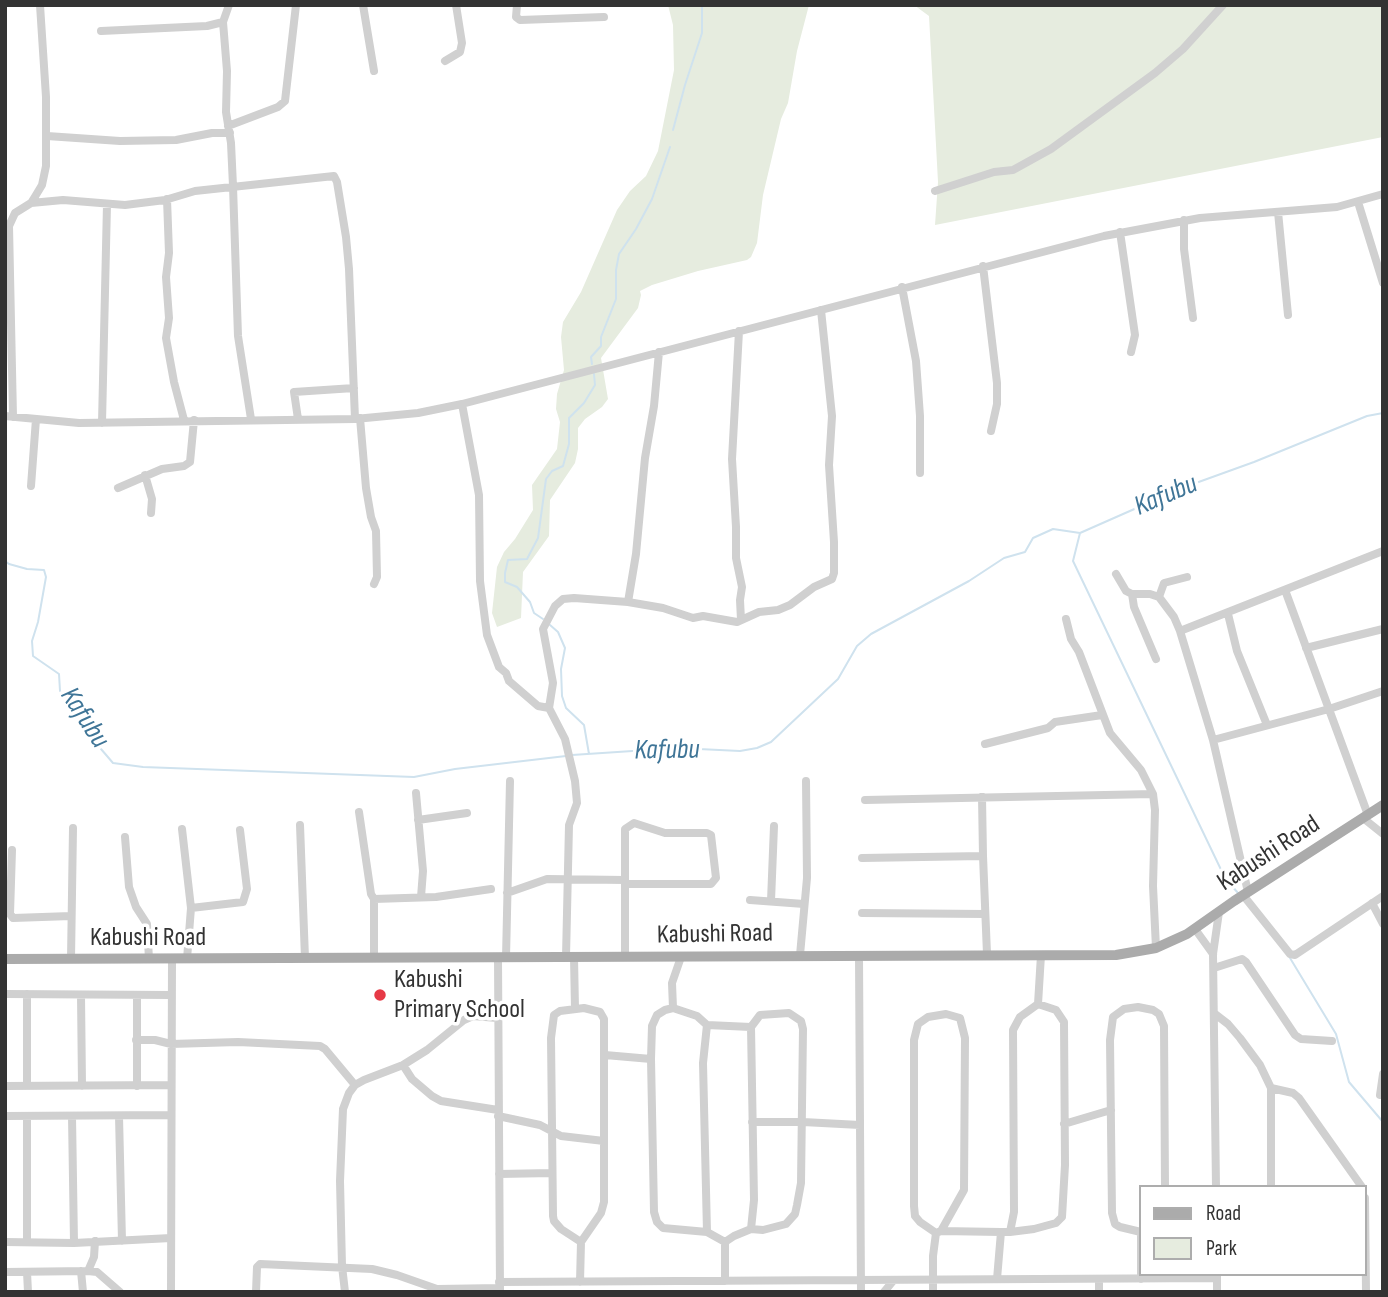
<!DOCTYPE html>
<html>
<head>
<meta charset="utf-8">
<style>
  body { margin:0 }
  #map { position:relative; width:1388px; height:1297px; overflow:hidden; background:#fff; font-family:"Sofia Sans Condensed",sans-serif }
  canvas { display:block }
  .frame { position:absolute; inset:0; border:7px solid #333; pointer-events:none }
  .legend { position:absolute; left:1139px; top:1185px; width:228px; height:91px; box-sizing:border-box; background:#fff; border:2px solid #adadad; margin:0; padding:9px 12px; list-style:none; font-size:21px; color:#333 }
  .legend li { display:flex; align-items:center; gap:14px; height:35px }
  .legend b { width:35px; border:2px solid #adadad }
</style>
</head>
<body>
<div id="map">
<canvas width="1388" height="1297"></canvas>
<div class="frame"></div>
<ul class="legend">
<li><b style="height:9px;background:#ababab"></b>Road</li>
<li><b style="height:19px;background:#e6ecdf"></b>Park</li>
</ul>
</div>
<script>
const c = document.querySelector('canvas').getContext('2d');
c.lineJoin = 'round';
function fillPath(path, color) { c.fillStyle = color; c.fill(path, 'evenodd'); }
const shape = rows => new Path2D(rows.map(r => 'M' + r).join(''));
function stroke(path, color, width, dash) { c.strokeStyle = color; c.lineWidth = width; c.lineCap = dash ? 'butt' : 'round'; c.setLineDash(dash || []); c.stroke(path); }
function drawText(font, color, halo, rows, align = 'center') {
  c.font = font + ' "Sofia Sans Condensed",sans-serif'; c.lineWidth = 7; c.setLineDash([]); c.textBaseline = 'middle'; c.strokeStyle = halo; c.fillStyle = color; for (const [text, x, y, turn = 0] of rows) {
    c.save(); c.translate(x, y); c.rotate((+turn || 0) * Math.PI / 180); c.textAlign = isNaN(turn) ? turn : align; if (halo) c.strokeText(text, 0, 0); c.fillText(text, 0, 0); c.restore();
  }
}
fillPath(shape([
  [668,5,809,5,797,51,788,103,781,119,763,195,757,243,751,257,747,260,698,271,652,285,640,291,641,295,638,308,601,358,608,399,602,407,585,419,578,428,578,449,575,463,550,500,549,536,523,572,521,618,497,627,492,613,497,567,504,552,515,539,533,510,532,485,557,449,560,422,556,409,557,394,564,370,561,337,563,322,581,292,617,210,630,191,646,176,658,151,674,70,673,25],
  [914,5,1383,5,1383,137,935,225,938,182,929,16]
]), '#e6ecdf');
stroke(shape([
  [673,130,685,85,702,33,702,5],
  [592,364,591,357,601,346,601,337,616,299,616,270,619,254,636,229,652,199,670,147],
  [1080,533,1073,561,1225,878,1238,893],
  [5,561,9,564,27,569,44,570,46,577,38,622,32,641,33,656,59,674,60,691,87,726,101,749,113,763,143,767,414,777,455,769,566,756],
  [543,619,534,613,530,602,517,587,505,582,505,573,508,560,527,559,538,538,546,479,552,471,563,466,569,444,569,418,584,403,595,385,594,374],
  [550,625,558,632,565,648,561,669,562,696,566,708,584,725,589,754],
  [572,755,678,748,740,751,757,748,771,742,838,679,857,646,871,634,969,581,1004,558,1025,552,1033,538,1053,529,1080,533,1182,488,1254,462,1367,416,1383,413],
  [1290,958,1336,1034,1349,1082,1383,1122]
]), '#cfe2ee', 2);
stroke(shape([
  [229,5,223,22,227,71,226,112,231,143,233,186,238,336,251,419],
  [363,5,374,71],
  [517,5,516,17,520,20,604,17],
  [101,31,207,26,223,22],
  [445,61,460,52,462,43,456,5],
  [228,126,278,107,285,101,296,5],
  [47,136,120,141,176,140,212,133,230,133],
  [935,191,994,172,1013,170,1051,149,1155,73,1183,49,1223,5],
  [167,199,169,253,166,277,169,318,166,338,174,382,184,420],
  [1358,202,1383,283],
  [31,203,63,200,125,205,165,200,195,191,334,176,337,182,346,237,349,269,355,419],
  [1278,212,1288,315],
  [1184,220,1184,249,1193,318],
  [1120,232,1135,335,1131,352],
  [983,266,997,383,997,404,991,431],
  [902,287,916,361,920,416,920,473],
  [739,331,732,459,736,527,736,558,742,587,740,600,741,620],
  [462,404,479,495,480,581,487,635,499,667,506,673,509,681,538,706,549,708],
  [5,416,79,423,355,419,418,413,462,404,1104,236,1200,218,1337,207,1383,194],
  [13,417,9,226,15,213,31,203,36,195,42,185,46,166,46,97,40,5],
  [360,418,366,488,371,517,376,531,377,577,374,584],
  [298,419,294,392,354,388],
  [102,423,107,204],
  [145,475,152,499,151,513],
  [31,486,36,419],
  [118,488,162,469,184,466,190,462,194,420],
  [1116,574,1126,591,1132,594,1150,594,1159,597,1174,617,1180,631],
  [1285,590,1368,815],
  [1132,594,1134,607,1156,659],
  [1159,597,1164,583,1187,577],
  [628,602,663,608,693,618,703,616,737,622,759,612,778,610,790,605,814,587,832,579,834,573,834,542,829,465,832,416,821,310],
  [1228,614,1237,651,1267,725],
  [1066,619,1071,639,1079,652,1110,733,1141,770,1153,794],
  [1306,648,1383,629],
  [1213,740,1329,709,1383,691],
  [985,744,1048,728,1055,722,1102,715],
  [416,793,423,871,421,897],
  [982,797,983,856],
  [865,800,1153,794,1155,810,1153,886,1156,948],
  [359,812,371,894,374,899,374,957],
  [1363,818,1383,834],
  [418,820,467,813],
  [300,825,305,958],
  [182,829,191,908,187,959],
  [125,837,129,887,136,907,147,924,149,959],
  [12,850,10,914,13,918,71,916],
  [862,858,983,856,987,954],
  [1248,892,1213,740,1180,631,1383,551],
  [507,893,547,879,625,880],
  [1243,895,1290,954,1295,955,1383,896],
  [374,899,436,897,491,889],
  [750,900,804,904],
  [771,901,774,826],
  [1372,903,1383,924],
  [191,908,243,902,247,889,240,830],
  [862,913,985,914],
  [1195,929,1213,954],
  [800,955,807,878,806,781],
  [859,956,861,1292],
  [566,957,569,825,577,803,575,781,565,739,549,708,553,683,543,629,555,606,563,599,574,598,628,602,636,554,645,458,654,406,659,352],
  [574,957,575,1009],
  [625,957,625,829,634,823,665,833,707,833,711,835,716,878,711,884,625,884],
  [498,958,500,1292],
  [506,958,510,781],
  [71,959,73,828],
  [1214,968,1242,959,1246,962,1295,1035,1301,1039,1332,1041],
  [5,994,171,995],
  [81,995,82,1086],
  [137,995,137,1086],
  [1038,1004,1041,955],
  [673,1008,672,983,681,957],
  [1215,1014,1228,1024,1240,1038,1260,1065,1271,1088,1293,1093,1299,1098,1362,1187],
  [136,1040,155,1040,171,1044,238,1042,320,1046,325,1049,355,1085],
  [605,1055,651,1059],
  [403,1065,412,1079,432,1096,441,1101,498,1110],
  [5,1086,171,1085],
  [27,1086,27,994],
  [1271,1088,1271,1187],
  [1380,1095,1383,1074],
  [5,1116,171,1115],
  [72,1116,74,1243],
  [119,1116,122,1241],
  [498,1116,540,1125,561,1136,604,1141],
  [27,1117,27,1242],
  [752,1122,803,1122,860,1125],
  [1064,1124,1111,1110],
  [499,1174,552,1173],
  [1216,1187,1213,954,1219,912],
  [1365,1198,1366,1292],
  [707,1232,703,1063,707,1025],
  [1141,1232,1120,1227,1115,1224,1112,1213,1110,1040,1113,1017,1124,1009,1138,1007,1153,1010,1159,1014,1164,1026,1165,1187],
  [1141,1232,1141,1279],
  [936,1233,920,1222,915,1216,914,1206,914,1040,918,1024,928,1017,946,1014,960,1018,965,1038,964,1190,941,1231],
  [5,1242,74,1243,171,1238],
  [725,1242,734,1236,751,1229,763,1230,786,1224,795,1214,797,1205,801,1183,803,1029,801,1021,789,1013,760,1015,751,1027,754,1200,751,1229],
  [81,1271,83,1292],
  [88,1271,94,1257,95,1241],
  [5,1272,88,1271,97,1272,120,1292],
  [27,1272,28,1292],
  [1217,1274,1217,1292],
  [997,1279,1001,1232],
  [1099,1279,1099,1292],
  [725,1281,725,1242,707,1232,663,1228,657,1222,654,1212,651,1059,652,1026,657,1015,665,1010,673,1008,697,1016,707,1025,751,1027],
  [499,1282,1217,1278],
  [580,1282,581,1242,601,1213,604,1202,604,1019,600,1012,584,1008,560,1011,554,1015,551,1038,553,1216,554,1221,561,1229,581,1242],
  [171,1292,172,959],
  [256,1292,257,1267,260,1264,372,1269,397,1275,437,1289,500,1288],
  [345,1292,342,1266,340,1181,343,1109,349,1093,355,1085,364,1080,403,1065,427,1050,464,1020,473,1016,497,1018],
  [884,1292,893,1281],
  [933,1292,933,1256,936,1233,941,1231,1001,1232,1010,1232,1034,1229,1056,1223,1062,1217,1065,1165,1064,1022,1056,1010,1038,1004,1020,1017,1013,1030,1014,1212,1010,1232]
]), '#d0d0d0', 8);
stroke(shape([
  [5,959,1116,955,1156,948,1187,934,1234,901,1383,805]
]), '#ababab', 10);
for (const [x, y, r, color] of [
  [380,995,7,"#e63946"]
]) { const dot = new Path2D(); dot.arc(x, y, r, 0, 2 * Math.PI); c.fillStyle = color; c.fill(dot); stroke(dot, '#fff', 2.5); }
drawText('26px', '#333', '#fff', [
  ["Kabushi Road",1269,854,-33],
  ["Kabushi Road",715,935,-1],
  ["Kabushi Road",148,938]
]);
drawText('26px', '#333', '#fff', [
  ["Kabushi",394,980],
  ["Primary School",394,1010]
], 'left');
drawText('italic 28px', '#3f7597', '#fff', [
  ["Kafubu",1166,496,-23],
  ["Kafubu",84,718,57],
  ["Kafubu",667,751,-1]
]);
</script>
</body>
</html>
